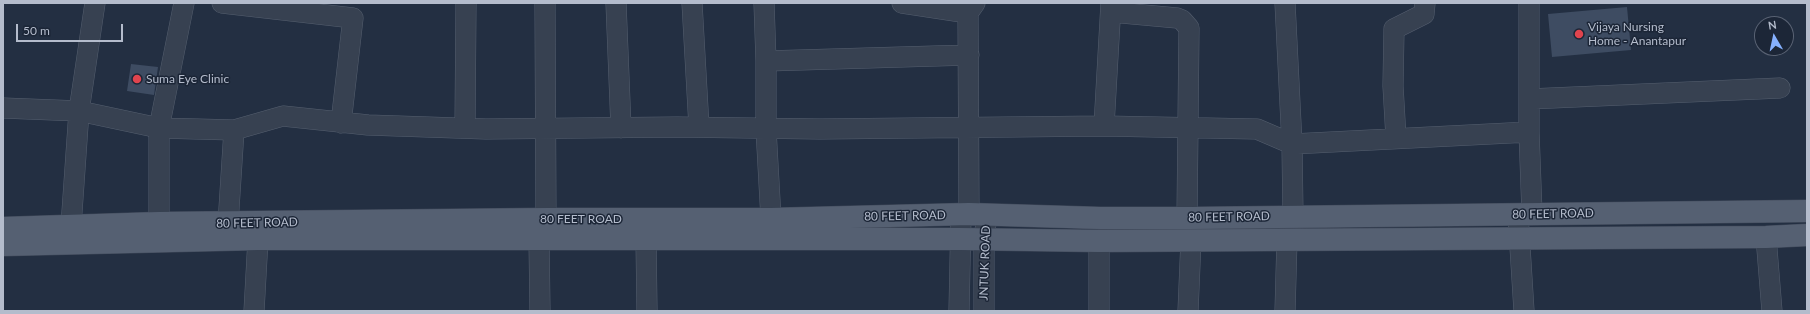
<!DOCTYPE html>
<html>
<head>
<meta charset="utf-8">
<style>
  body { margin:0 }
  #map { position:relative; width:1810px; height:314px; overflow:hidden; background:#232f42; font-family:Lato,sans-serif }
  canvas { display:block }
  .frame { position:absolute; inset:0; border:4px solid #b4bccc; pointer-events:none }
  .north { position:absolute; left:1754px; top:16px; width:40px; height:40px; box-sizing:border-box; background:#1c2637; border:1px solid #596273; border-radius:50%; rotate:351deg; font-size:11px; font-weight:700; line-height:16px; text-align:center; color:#b4bccc }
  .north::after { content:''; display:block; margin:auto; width:14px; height:18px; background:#86b1ff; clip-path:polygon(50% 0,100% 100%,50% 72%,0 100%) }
  .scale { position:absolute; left:16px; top:24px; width:107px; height:18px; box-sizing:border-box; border:2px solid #b4bccc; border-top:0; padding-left:5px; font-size:12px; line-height:14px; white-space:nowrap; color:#b4bccc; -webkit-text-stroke:3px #1c2637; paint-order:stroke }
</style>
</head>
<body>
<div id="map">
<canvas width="1810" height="314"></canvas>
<div class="frame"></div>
<div class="north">N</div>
<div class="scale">50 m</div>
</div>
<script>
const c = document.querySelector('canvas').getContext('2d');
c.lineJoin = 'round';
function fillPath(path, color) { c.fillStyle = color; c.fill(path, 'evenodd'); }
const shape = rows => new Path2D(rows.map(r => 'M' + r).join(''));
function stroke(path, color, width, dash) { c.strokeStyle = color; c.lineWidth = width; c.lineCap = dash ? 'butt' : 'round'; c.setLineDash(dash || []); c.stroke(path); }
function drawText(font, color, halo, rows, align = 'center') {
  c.font = font + ' Lato,sans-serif'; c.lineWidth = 3; c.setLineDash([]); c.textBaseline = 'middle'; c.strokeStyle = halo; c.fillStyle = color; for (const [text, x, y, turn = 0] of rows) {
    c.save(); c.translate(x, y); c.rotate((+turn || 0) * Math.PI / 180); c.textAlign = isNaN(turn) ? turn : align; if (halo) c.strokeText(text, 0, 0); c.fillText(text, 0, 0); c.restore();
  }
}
fillPath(shape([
  [1627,7,1631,50,1552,57,1548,14],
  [131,64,158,67,154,95,127,91]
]), '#3e4c62');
const minor = shape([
  [222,3,353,18,341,123],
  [616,3,621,128],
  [692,3,699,127],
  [764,3,766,61],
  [902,3,968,13],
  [1285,3,1292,144,1293,216],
  [1529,3,1529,132,1532,213],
  [1111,12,1177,18,1182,20,1189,28,1187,218],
  [1529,99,1780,88],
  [3,108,79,111,159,128,234,130,228,224],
  [1104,126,1257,129,1292,144,1529,132],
  [465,128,466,3],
  [234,130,283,116,368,125,486,129,677,127,820,129,1104,126,1111,3],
  [1396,138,1393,86,1394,29,1424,14,1425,3],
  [969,214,968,13,975,3],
  [1518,215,1524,311],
  [771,219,766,129,766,61,969,55],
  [159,223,159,128,184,3],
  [71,226,79,111,95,3],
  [1766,237,1772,311],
  [646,239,647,311],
  [254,311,258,239],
  [540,311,539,239,546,219,545,3],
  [959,311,961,215],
  [984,311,984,239,987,215],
  [1099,311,1099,241],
  [1188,311,1191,240],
  [1285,311,1287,240]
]);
const major = shape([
  [3,228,159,223,546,219,771,219,969,214,1100,218,1192,218,1807,211],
  [3,245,258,239,960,239,1099,241,1766,237,1807,235]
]);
stroke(minor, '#555f6f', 21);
stroke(major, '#414a5b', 23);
stroke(minor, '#374151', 20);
stroke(major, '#556072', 22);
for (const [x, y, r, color] of [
  [1579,34,5,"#e0444e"],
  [137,79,5,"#e0444e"]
]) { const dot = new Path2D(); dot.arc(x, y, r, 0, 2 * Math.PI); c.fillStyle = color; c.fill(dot); stroke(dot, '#1c2637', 1.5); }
drawText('12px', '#b4bccc', '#1c2637', [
  ["Vijaya Nursing",1588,27],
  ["Home - Anantapur",1588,41],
  ["Suma Eye Clinic",146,79]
], 'left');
drawText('12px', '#b4bccc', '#1c2637', [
  ["80 FEET ROAD",1553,214,-1],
  ["80 FEET ROAD",905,216,-1],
  ["80 FEET ROAD",1229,217,-1],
  ["80 FEET ROAD",581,219],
  ["80 FEET ROAD",257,223,-1],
  ["JNTUK ROAD",985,263,-88]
]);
</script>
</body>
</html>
